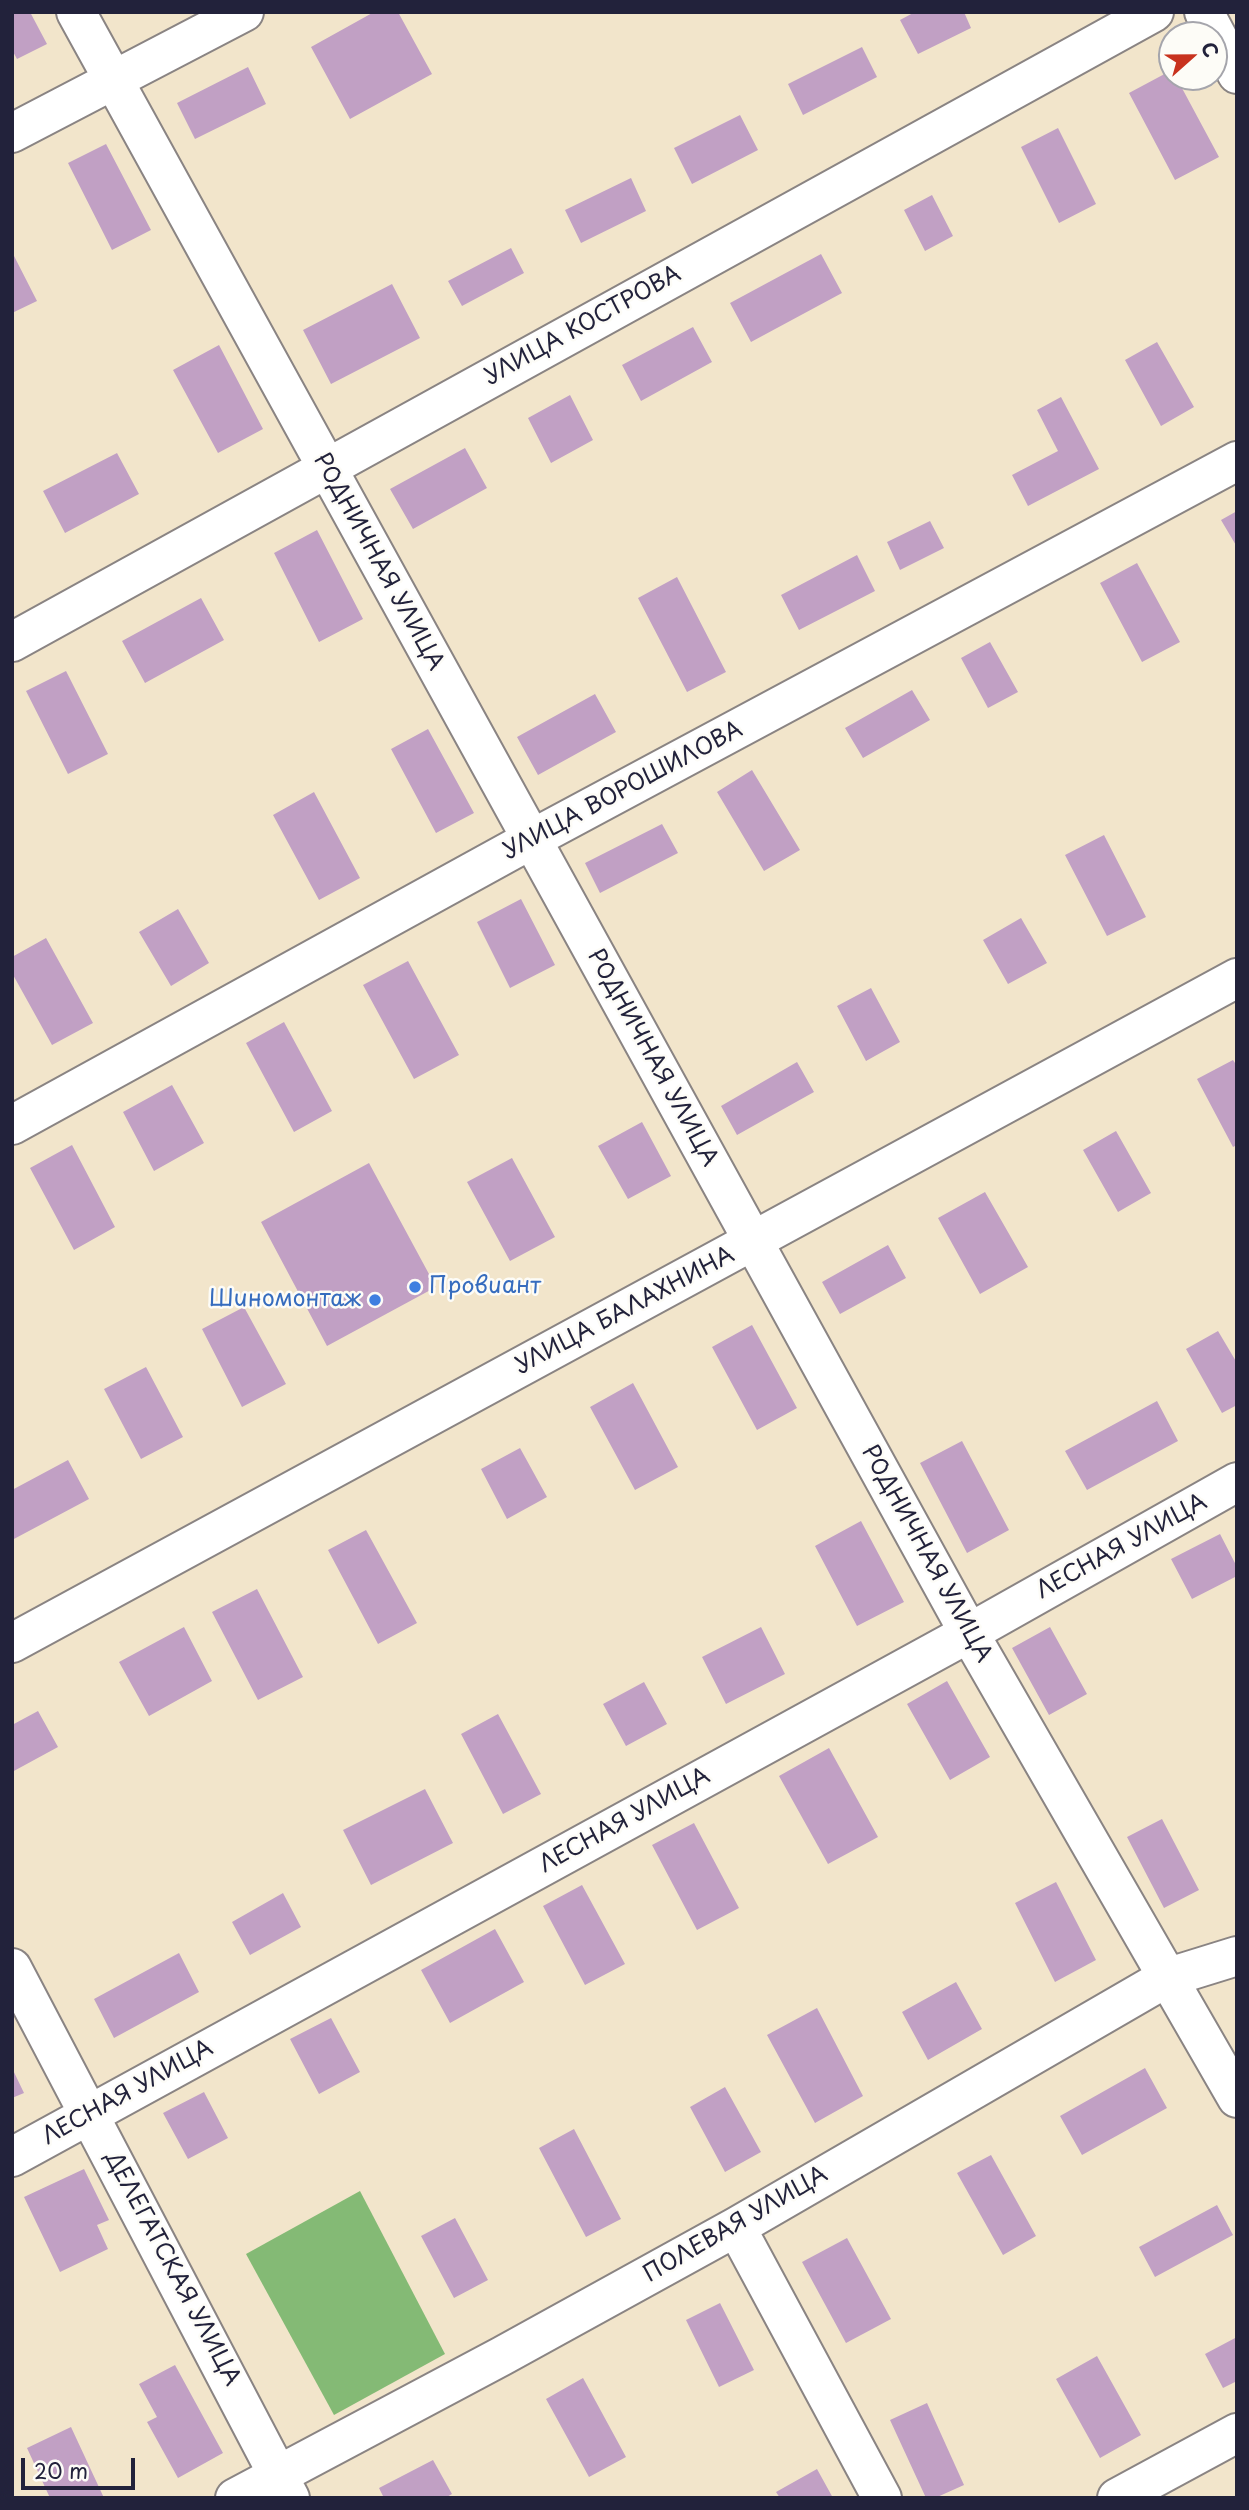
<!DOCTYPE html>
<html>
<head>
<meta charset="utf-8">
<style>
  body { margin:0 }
  #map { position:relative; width:1249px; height:2510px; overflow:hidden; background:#f2e5cb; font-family:"Playpen Sans",sans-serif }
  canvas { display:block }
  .frame { position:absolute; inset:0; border:14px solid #22223b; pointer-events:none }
  .north { position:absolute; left:1158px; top:21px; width:70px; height:70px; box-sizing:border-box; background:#fdfcf7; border:2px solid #a5a5ac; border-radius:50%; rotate:69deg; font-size:19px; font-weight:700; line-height:28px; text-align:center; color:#22223b }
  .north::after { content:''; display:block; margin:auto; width:24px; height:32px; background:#c8321e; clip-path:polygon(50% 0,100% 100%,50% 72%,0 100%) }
  .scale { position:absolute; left:21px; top:2458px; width:114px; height:32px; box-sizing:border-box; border:4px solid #22223b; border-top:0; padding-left:9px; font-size:21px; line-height:24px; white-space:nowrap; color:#22223b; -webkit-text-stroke:5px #fdfcf7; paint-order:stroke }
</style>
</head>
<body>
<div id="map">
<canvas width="1249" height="2510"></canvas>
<div class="frame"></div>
<div class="north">С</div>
<div class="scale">20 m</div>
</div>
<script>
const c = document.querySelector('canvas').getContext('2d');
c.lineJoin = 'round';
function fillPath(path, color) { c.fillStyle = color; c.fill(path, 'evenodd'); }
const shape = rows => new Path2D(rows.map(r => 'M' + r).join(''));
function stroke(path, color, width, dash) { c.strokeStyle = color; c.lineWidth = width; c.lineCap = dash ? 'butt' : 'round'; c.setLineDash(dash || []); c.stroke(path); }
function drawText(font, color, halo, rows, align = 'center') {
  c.font = font + ' "Playpen Sans",sans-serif'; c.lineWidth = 5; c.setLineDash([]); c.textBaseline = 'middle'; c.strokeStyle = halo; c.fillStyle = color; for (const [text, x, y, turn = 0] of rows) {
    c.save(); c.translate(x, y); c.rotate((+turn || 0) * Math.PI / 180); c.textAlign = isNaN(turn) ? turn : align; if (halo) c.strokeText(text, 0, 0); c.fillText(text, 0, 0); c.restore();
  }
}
fillPath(shape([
  [360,2191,445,2354,334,2415,246,2254]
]), '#84ba75');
fillPath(shape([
  [12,12,30,12,47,44,17,59,12,50],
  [374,12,398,12,432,74,350,119,311,47],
  [915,12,964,12,971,28,918,54,900,20],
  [862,47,877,77,803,115,788,84],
  [248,67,266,104,195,139,177,103],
  [1172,70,1172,77,1176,77,1219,157,1175,180,1129,93],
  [740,115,758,150,692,184,674,148],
  [1058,128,1096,204,1059,223,1021,147],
  [106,144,151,230,112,250,68,163],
  [631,178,646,211,581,243,565,210],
  [932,195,953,236,925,251,904,210],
  [511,248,524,273,462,306,448,281],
  [12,252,37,301,12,313],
  [821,254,842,293,751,342,730,303],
  [392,284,420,338,331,384,303,330],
  [693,327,712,362,641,401,622,365],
  [1157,342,1194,407,1161,426,1125,360],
  [219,345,263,429,218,453,173,370],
  [570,395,593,440,551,463,528,418],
  [1061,397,1099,469,1028,506,1012,475,1058,451,1037,410],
  [465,448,487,488,413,529,390,489],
  [117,453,139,494,65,533,43,491],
  [1237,511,1237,547,1221,520],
  [930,521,944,548,900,570,887,542],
  [317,530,363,619,319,642,274,553],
  [857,555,875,591,799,630,781,595],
  [1137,563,1180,642,1142,662,1100,583],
  [677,577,726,672,687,692,638,598],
  [201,598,224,640,145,683,122,641],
  [990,642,1018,692,988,708,961,658],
  [66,671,108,754,68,774,26,691],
  [912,690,930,720,863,758,845,728],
  [595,694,616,732,538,775,517,737],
  [428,729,474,813,436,833,391,749],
  [752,770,800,850,764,871,717,792],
  [314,792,360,878,319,900,273,815],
  [662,824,678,853,600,893,585,863],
  [1104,835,1146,917,1107,936,1065,855],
  [521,899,555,965,510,988,477,922],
  [178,909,209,963,171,986,139,932],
  [1021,918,1047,963,1008,984,983,940],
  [46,938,93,1023,52,1045,12,973,12,957],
  [408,961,459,1055,414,1079,363,985],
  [871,988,900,1042,866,1061,837,1006],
  [284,1022,332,1111,294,1132,246,1043],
  [1233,1060,1237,1066,1237,1145,1233,1147,1197,1079],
  [797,1062,814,1092,737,1135,721,1106],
  [172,1085,204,1143,154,1171,123,1112],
  [642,1122,671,1176,628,1199,598,1146],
  [1116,1131,1151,1193,1118,1212,1083,1150],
  [72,1145,115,1227,74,1250,30,1168],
  [512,1158,555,1237,510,1261,467,1182],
  [369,1163,436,1287,327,1346,261,1222],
  [985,1192,1028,1267,980,1294,938,1218],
  [888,1245,906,1278,840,1314,822,1282],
  [244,1307,286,1384,242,1407,202,1329],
  [752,1325,797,1408,757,1430,712,1347],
  [1218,1331,1237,1363,1237,1405,1222,1413,1186,1349],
  [146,1367,183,1437,141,1459,104,1389],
  [633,1383,678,1467,635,1490,590,1407],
  [1157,1401,1178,1441,1087,1490,1065,1451],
  [962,1441,1009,1530,967,1553,920,1463],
  [520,1448,547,1497,507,1519,481,1469],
  [68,1460,89,1499,12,1540,12,1490],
  [861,1521,904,1602,857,1626,815,1546],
  [366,1530,417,1623,378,1644,328,1550],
  [1220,1534,1237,1567,1237,1576,1192,1599,1171,1559],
  [257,1589,303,1677,258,1700,212,1612],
  [184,1627,212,1681,149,1716,119,1662],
  [761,1627,785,1674,726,1704,702,1657],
  [1050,1627,1087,1694,1049,1715,1012,1648],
  [947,1681,990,1757,950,1780,907,1704],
  [644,1682,667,1724,626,1746,603,1704],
  [38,1711,58,1747,12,1772,12,1725],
  [498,1714,541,1794,503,1814,461,1734],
  [829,1748,878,1837,828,1864,779,1776],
  [425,1789,453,1843,371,1885,343,1830],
  [1162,1819,1199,1890,1164,1908,1127,1837],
  [694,1823,739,1908,697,1930,652,1845],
  [1056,1882,1096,1960,1055,1982,1015,1903],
  [582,1885,625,1964,585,1985,543,1906],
  [283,1893,301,1927,250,1955,232,1922],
  [495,1929,524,1982,450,2023,421,1970],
  [179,1953,199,1992,114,2038,94,1999],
  [956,1982,982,2029,928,2060,902,2012],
  [817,2008,863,2096,815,2123,767,2035],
  [331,2018,360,2072,319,2094,290,2039],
  [12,2068,24,2093,12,2098],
  [1145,2068,1167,2108,1082,2155,1060,2116],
  [725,2087,761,2152,725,2172,690,2107],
  [204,2092,228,2138,188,2159,163,2113],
  [574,2129,621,2219,586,2237,539,2148],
  [991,2155,1036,2236,1003,2255,957,2173],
  [84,2169,109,2220,97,2225,108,2249,60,2272,24,2197],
  [1217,2205,1233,2235,1155,2277,1139,2247],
  [455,2218,488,2280,454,2298,421,2236],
  [847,2238,891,2319,846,2343,802,2262],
  [720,2303,754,2370,719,2387,686,2320],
  [1237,2337,1237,2381,1223,2388,1205,2354],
  [1097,2356,1141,2435,1100,2458,1056,2379],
  [175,2365,223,2453,178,2478,147,2422,157,2417,139,2384],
  [583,2378,626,2457,589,2477,546,2399],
  [927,2403,964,2485,935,2498,926,2498,890,2420],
  [71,2427,104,2498,50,2498,27,2448],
  [433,2460,452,2494,445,2498,384,2498,379,2488],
  [817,2469,833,2498,780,2498,776,2492]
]), '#c1a0c4');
const minor = shape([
  [76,12,969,1633,1237,2098],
  [1204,12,1237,74],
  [12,133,244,12],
  [12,642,1154,12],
  [12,1125,532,839,1237,461],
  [12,1968,290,2498],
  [12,2157,969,1633,1237,1482],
  [736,2227,882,2498],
  [235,2498,502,2356,736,2227,1166,1978,1237,1956],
  [1117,2498,1237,2433]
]);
const tertiary = shape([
  [12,1643,1237,978]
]);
stroke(minor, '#8a8483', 42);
stroke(tertiary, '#8a8483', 42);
stroke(minor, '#fff', 38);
stroke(tertiary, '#fff', 38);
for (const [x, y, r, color] of [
  [415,1287,7,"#3f7fe0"],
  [375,1300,7,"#3f7fe0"]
]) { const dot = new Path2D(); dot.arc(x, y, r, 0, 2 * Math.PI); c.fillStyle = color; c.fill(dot); stroke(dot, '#fdfcf7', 2.5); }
drawText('23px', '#22223b', '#fdfcf7', [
  ["УЛИЦА КОСТРОВА",583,326,-29],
  ["РОДНИЧНАЯ УЛИЦА",378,562,61],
  ["УЛИЦА ВОРОШИЛОВА",623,791,-28],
  ["РОДНИЧНАЯ УЛИЦА",652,1058,61],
  ["УЛИЦА БАЛАХНИНА",625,1311,-28],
  ["ЛЕСНАЯ УЛИЦА",1122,1547,-29],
  ["РОДНИЧНАЯ УЛИЦА",926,1554,61],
  ["ЛЕСНАЯ УЛИЦА",625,1821,-29],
  ["ЛЕСНАЯ УЛИЦА",128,2093,-29],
  ["ПОЛЕВАЯ УЛИЦА",736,2225,-30],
  ["ДЕЛЕГАТСКАЯ УЛИЦА",172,2269,62]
]);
drawText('23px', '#366cbe', '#fdfcf7', [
  ["Провиант",429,1287],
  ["Шиномонтаж",361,1300,"right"]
], 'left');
</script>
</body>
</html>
